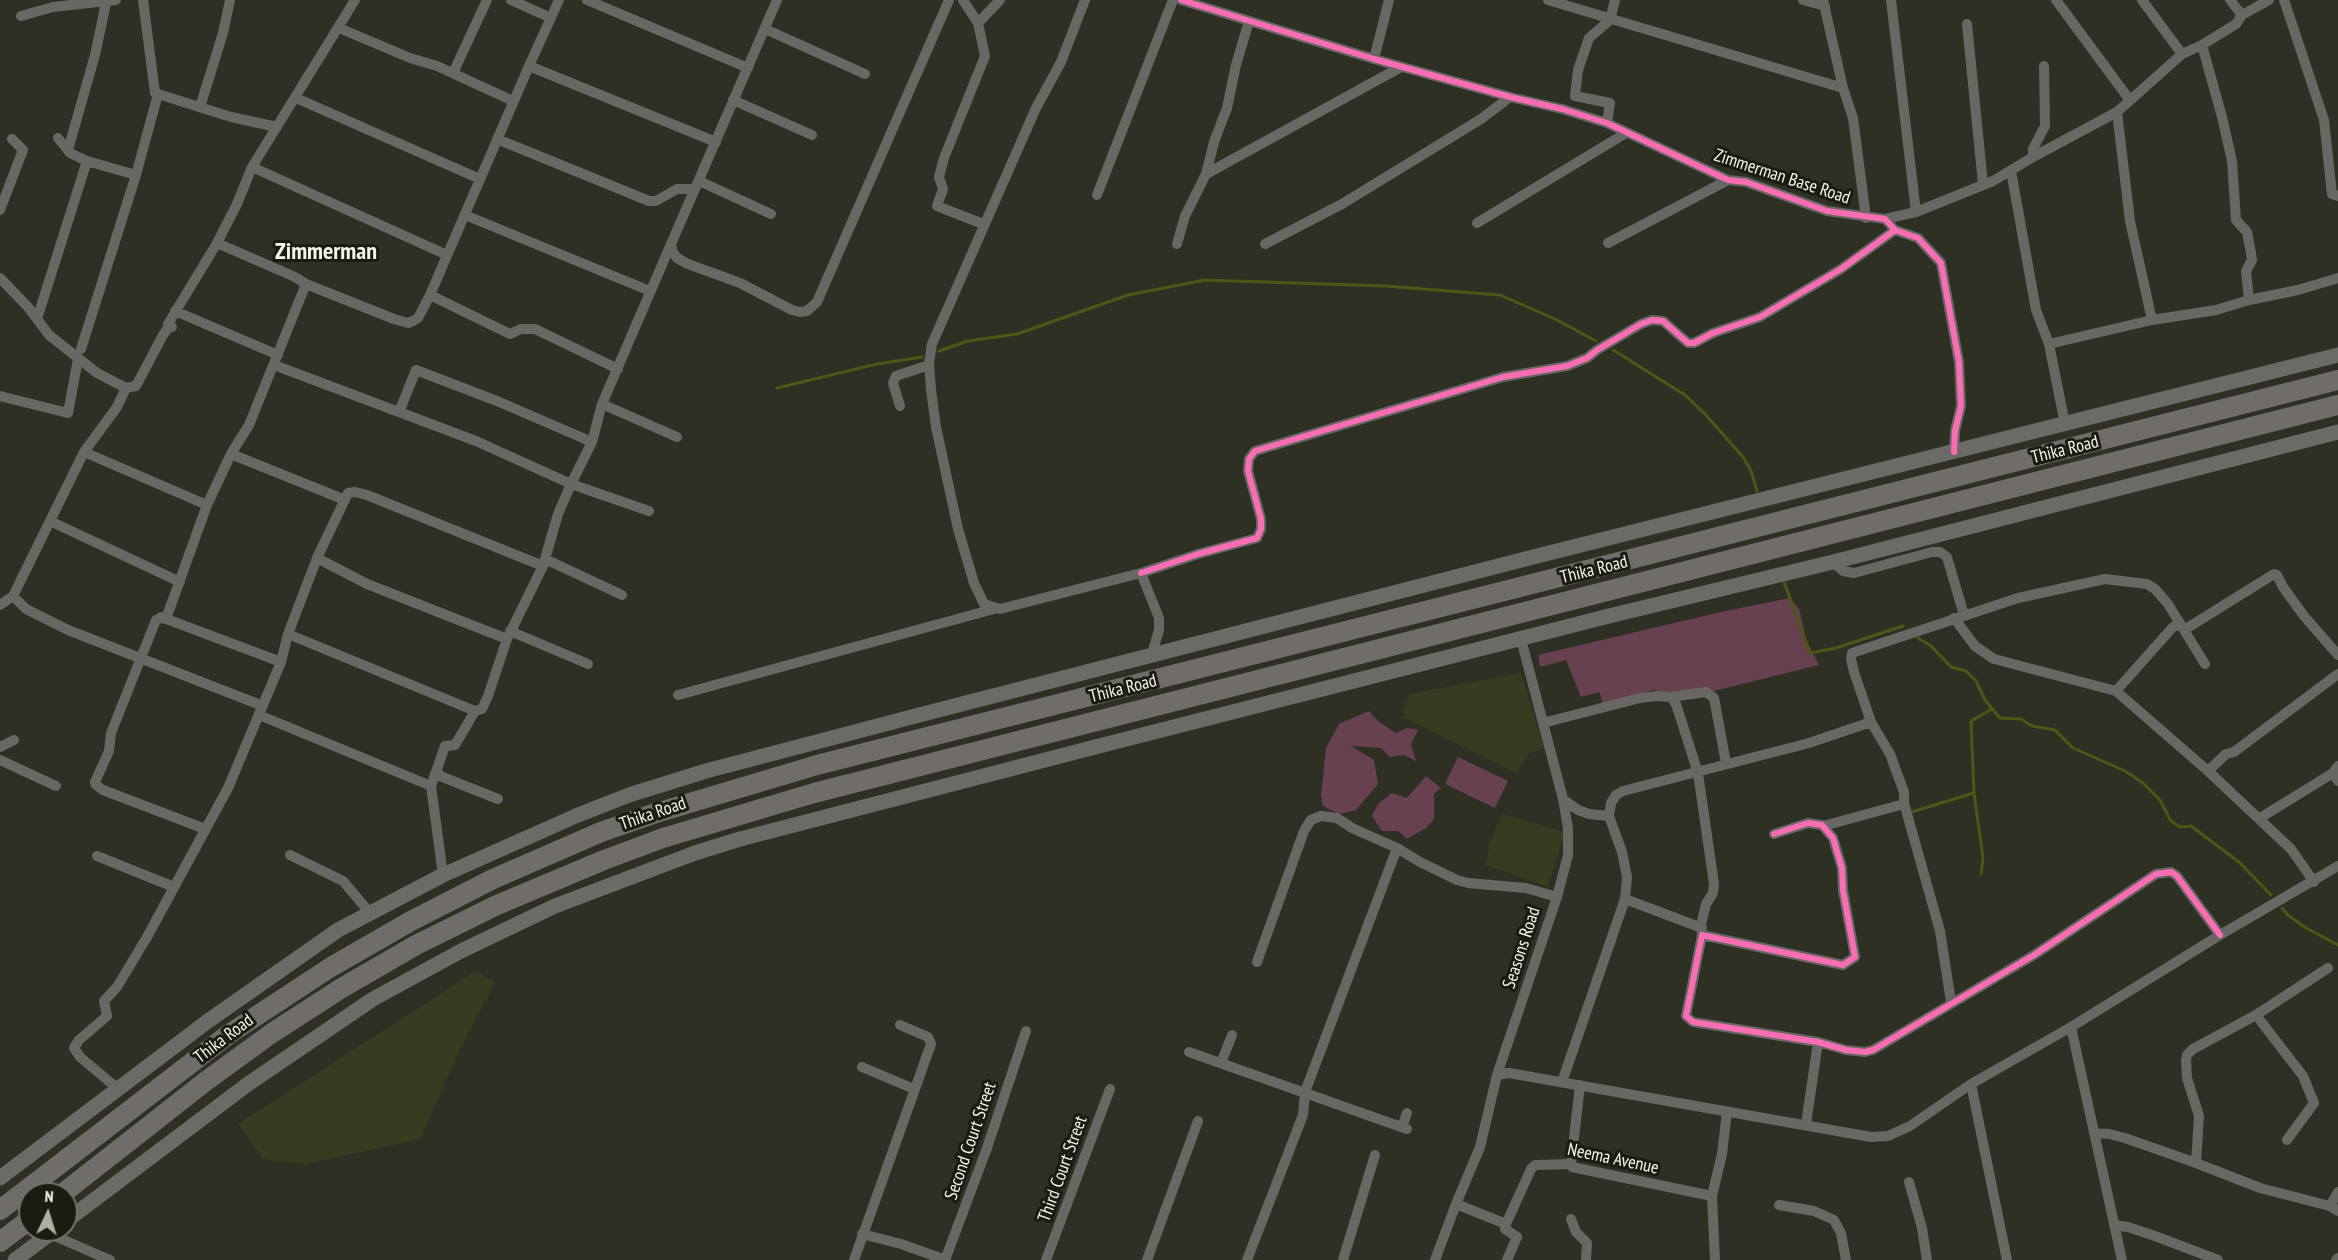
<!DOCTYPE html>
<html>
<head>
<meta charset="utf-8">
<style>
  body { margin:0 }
  #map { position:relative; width:2338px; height:1260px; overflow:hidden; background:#2d3023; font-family:"PT Sans Narrow",sans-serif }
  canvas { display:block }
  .north { position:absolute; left:18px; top:1182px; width:60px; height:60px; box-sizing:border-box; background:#191c11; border:2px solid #707366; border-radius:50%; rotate:4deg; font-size:16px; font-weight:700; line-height:24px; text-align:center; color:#f2f6e6 }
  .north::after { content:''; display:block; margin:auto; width:21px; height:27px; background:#adb1a2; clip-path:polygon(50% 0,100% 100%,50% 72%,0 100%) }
</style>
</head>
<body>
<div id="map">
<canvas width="2338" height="1260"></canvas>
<div class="north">N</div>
</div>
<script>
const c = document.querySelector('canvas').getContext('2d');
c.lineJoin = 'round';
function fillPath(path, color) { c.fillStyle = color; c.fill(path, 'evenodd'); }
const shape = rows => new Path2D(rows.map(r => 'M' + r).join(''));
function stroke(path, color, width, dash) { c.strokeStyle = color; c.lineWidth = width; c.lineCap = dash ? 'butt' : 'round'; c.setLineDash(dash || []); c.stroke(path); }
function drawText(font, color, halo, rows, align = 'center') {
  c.font = font + ' "PT Sans Narrow",sans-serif'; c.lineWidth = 6; c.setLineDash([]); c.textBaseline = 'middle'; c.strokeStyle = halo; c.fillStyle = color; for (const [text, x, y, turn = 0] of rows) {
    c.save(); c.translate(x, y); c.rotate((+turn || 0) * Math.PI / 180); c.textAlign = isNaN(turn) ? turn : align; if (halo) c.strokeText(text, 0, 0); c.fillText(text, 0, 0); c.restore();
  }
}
fillPath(shape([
  [1521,673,1544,749,1528,754,1517,774,1402,717,1409,694],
  [1503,814,1565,832,1548,887,1486,865,1490,841],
  [476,971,495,982,455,1060,420,1139,306,1164,263,1159,238,1124]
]), '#363c1f');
fillPath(shape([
  [1790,598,1799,609,1807,642,1819,665,1686,698,1654,690,1602,703,1600,692,1581,697,1566,660,1540,667,1538,655,1721,612],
  [1369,711,1379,722,1396,733,1407,728,1418,730,1411,744,1416,761,1404,755,1390,757,1381,748,1351,746,1374,760,1378,784,1356,810,1339,814,1323,806,1321,796,1326,748,1339,724],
  [1458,757,1508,781,1495,808,1445,784],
  [1426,776,1441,788,1434,794,1434,819,1426,828,1407,839,1398,831,1382,831,1372,816,1378,804,1392,793,1407,798]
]), '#674150');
stroke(shape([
  [1613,350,1685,395,1705,414,1743,457,1751,471,1757,491],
  [939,351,968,341,1017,334,1128,295,1205,280,1385,286,1500,295,1555,319,1596,341],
  [777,388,877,364,922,357],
  [1784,582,1810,653,1836,648,1903,626],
  [1918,638,1931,646,1951,667,1966,671,1976,681,1985,700,2000,718,2021,719,2032,726,2055,730,2073,748,2125,771,2143,783,2160,800,2171,821,2180,827,2191,826,2239,862,2271,895],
  [1974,793,1983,858,1981,874],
  [1908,813,1974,793,1971,721,1992,709],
  [2282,908,2288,915,2306,928,2338,945]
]), '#4c5716', 3);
stroke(shape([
  [143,0,155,93,231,117,277,127],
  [511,0,551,18],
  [559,0,529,66,716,142],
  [587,0,748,68],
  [777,0,671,244,672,251,677,258,688,264,740,283,792,310,800,312,807,311,817,302,949,0],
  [963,0,978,23,985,56,944,158,939,177,943,189,937,206,983,224],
  [1085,0,1061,62,1036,108,932,344,929,363,931,390,936,427,958,529,974,583,984,604,1000,609,1141,573,1159,618,1159,630,1151,657],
  [1181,0,1374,59,1510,97,1562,109,1607,123,1728,180,1746,182,1827,211,1885,219,1895,230,1918,238,1941,263,1959,362,1961,406,1955,431,1954,452],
  [1548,0,1843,88],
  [1803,0,1825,6],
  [1823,0,1843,88,1853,118,1866,218],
  [1891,0,1916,212],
  [2056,0,2129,99],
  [2142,0,2182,54],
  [2230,0,2242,15],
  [2284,0,2324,120,2332,194,2338,196],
  [21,16,53,7,116,0],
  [978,23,1000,0],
  [1967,24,1983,184],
  [339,28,410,58,437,66,513,101],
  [765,29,865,74],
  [2202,45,2222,117,2232,161,2236,220,2247,232,2251,253,2252,260,2246,271,2249,300],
  [1374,59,1389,0],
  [453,73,487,0],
  [296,98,480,179],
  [733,100,812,135],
  [200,107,223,33,230,0],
  [2117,112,2130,221,2152,320],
  [1607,123,1610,103,1575,96,1578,70,1589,38,1610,20,1615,0],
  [58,138,70,153,87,161,136,175],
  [497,139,649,201,656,201,677,189,695,189],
  [68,150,95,55,106,3],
  [2033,157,2033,149,2045,126,2044,66],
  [252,167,447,255],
  [2011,171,2036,310,2049,344,2152,320,2216,310,2249,300,2298,290,2338,278],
  [1206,174,1401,67],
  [699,181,771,214],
  [1097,195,1173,0],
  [0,210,23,150,12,139],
  [465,215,650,291],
  [1885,219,1916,212,1993,181,2033,157,2117,112,2182,54,2202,45,2236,24,2242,15,2269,0],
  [1477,223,1626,133],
  [217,243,295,277,306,284,394,319,408,323,413,321,418,318,430,295,529,66],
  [1608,243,1728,180],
  [1177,244,1185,216,1206,174,1214,142,1227,108,1236,65,1249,21],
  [1265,244,1342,204,1481,119,1510,97],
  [0,278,28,307,49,335,97,373,126,388],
  [430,295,510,334,521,329,535,329,618,369],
  [175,311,278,355],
  [37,319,87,161],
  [2049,344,2065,424],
  [81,349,136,175,158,94],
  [274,365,476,441,571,484,649,511],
  [0,396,68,413,78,359],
  [602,404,677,437],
  [900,406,893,383,896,376,929,365],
  [399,412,416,370,497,401,592,442],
  [84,452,207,505],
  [231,454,345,500],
  [52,522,180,582],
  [317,558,367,584,507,639],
  [545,559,622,595],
  [1833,562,1843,571,1854,573,1932,552,1940,552,1947,557,1964,615],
  [1141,573,1198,554,1257,538,1261,529,1261,519,1248,471,1249,459,1255,451,1503,377,1567,366,1587,358,1597,350,1641,324,1652,320,1663,321,1688,343,1694,343,1713,333,1760,317,1841,269,1895,230],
  [13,596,26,609,68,630,263,706],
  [0,605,13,596,84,452,117,407,126,388,136,386,163,335,168,328,172,327,168,324,217,243,237,204,252,167,355,0],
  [1954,618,1975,646,1994,659,2116,691,2208,771],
  [2184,630,2274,574,2277,575,2283,587,2304,616,2338,655],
  [510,631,588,664],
  [288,634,475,711],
  [281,662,288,634,317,558,348,493,355,492,367,495,543,566],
  [2116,691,2172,628,2180,623],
  [678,695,994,609],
  [1671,697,1706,692,1714,698,1726,763],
  [259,715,431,786,443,875],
  [1543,723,1640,698,1657,696,1671,697,1676,704,1698,773,1714,884,1713,893,1706,904,1701,925,1702,935],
  [0,747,14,740],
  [0,760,56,786],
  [2338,766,2333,773,2338,781],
  [437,771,440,776,498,799],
  [431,786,445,746,455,745,475,711,482,709,488,696,507,639,543,566,558,514,571,484,592,442,602,404,671,244],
  [1563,799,1578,810,1589,814,1609,816],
  [2260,818,2333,773],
  [1823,826,1904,804],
  [205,829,103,790,96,785,95,782,109,751,111,733,156,620,167,616,207,505,231,454,249,425,306,284],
  [1774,834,1808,823,1822,825,1833,838,1842,868,1843,890,1855,957,1843,965,1702,935,1686,1016,1693,1022,1818,1042,1846,1050,1865,1052,1873,1050,2034,955,2156,874,2171,872,2177,876,2220,935],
  [290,855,343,881,370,913],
  [97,856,174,887],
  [2314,882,2291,849,2208,771,2226,754,2234,752,2338,674],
  [1625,899,1702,928],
  [1257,962,1304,831,1311,820,1321,816,1337,818,1352,828,1397,848,1420,862,1457,880,1468,883,1526,888,1557,897],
  [1951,1002,1940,931,1904,803,1904,792,1890,754,1871,722,1854,672,1851,659,1852,653,2018,598,2105,579,2147,584,2155,589,2168,604,2205,664],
  [2256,1015,2328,968],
  [2071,1027,2122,1260],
  [1189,1052,1407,1129],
  [1221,1063,1232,1035],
  [862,1067,914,1089],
  [1497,1075,1509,1073,1871,1137,1888,1136,1910,1126,1971,1084,2071,1027,2220,935,2338,866],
  [1562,1082,1625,899,1627,877,1622,852,1609,816,1611,803,1616,795,1623,791,1809,743,1871,722],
  [1971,1084,2007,1260],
  [117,1088,80,1057,74,1048,79,1040,107,1016,104,1001,117,987,147,937,228,788,281,662,161,617],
  [1806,1124,1818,1042],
  [1402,1127,1407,1113],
  [2094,1133,2109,1134,2125,1138,2196,1163,2260,1188,2330,1206,2338,1211],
  [2196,1163,2199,1116,2187,1078,2186,1060,2187,1055,2193,1049,2256,1015,2303,1076,2314,1103,2287,1140],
  [1571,1164,1580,1085],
  [1909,1182,1922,1228,1927,1260],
  [1456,1204,1506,1224],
  [1779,1205,1814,1211,1834,1220,1841,1233,1846,1260],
  [2330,1206,2338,1192],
  [1571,1219,1576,1232,1587,1243,1586,1260],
  [1506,1224,1531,1169,1535,1165,1571,1164,1572,1167,1712,1196],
  [1506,1224,1505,1229,1517,1237,1507,1260],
  [2114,1225,2128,1227,2155,1236,2218,1260],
  [50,1234,110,1260],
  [862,1234,901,1244,946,1260],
  [854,1260,931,1044,928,1037,900,1025],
  [945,1260,987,1148,1026,1031],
  [1046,1260,1110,1089],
  [1147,1260,1198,1121],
  [1247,1260,1303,1115,1305,1092,1397,848],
  [1343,1260,1375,1155],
  [1435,1260,1456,1204,1480,1147,1497,1075,1557,897,1568,855,1568,828,1563,799,1521,639],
  [1715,1260,1712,1196,1722,1154,1727,1112],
  [2336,1260,2338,1258]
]), '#696764', 10);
stroke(shape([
  [0,1178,208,1021,338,930,443,875,578,815,629,795,706,771,923,714,1537,556,2338,355],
  [66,1221,248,1084,373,999,461,951,555,906,695,853,740,839,1099,746,1613,615,1833,562,2338,432],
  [15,1260,55,1230]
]), '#6c6a66', 15);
stroke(shape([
  [62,1194,206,1081,272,1033,340,989,416,945,497,905,604,860,663,838,814,793,2338,405],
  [0,1210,229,1034,331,967,411,921,493,879,601,832,656,813,817,765,2338,380],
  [0,1242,30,1219]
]), '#706c69', 20);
stroke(shape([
  [1181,0,1374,59,1510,97,1562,109,1607,123,1728,180,1746,182,1827,211,1885,219,1895,230,1918,238,1941,263,1959,362,1961,406,1955,431,1954,452],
  [1141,573,1198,554,1257,538,1261,529,1261,519,1248,471,1249,459,1255,451,1503,377,1567,366,1587,358,1597,350,1641,324,1652,320,1663,321,1688,343,1694,343,1713,333,1760,317,1841,269,1895,230],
  [1774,834,1808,823,1822,825,1833,838,1842,868,1843,890,1855,957,1843,965,1702,935,1686,1016,1693,1022,1818,1042,1846,1050,1865,1052,1873,1050,2034,955,2156,874,2171,872,2177,876,2220,935]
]), '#f96db3', 6);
drawText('18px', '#f2f6e6', '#191c11', [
  ["Zimmerman Base Road",1782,177,18],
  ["Thika Road",2065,450,-14],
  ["Thika Road",1594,570,-14],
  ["Thika Road",1123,689,-14],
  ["Thika Road",653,814,-19],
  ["Seasons Road",1522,948,-72],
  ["Thika Road",224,1039,-37],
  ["Second Court Street",971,1141,-71],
  ["Neema Avenue",1613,1159,12],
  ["Third Court Street",1063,1169,-70]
]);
drawText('bold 24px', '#f2f6e6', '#191c11', [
  ["Zimmerman",326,252]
]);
</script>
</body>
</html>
